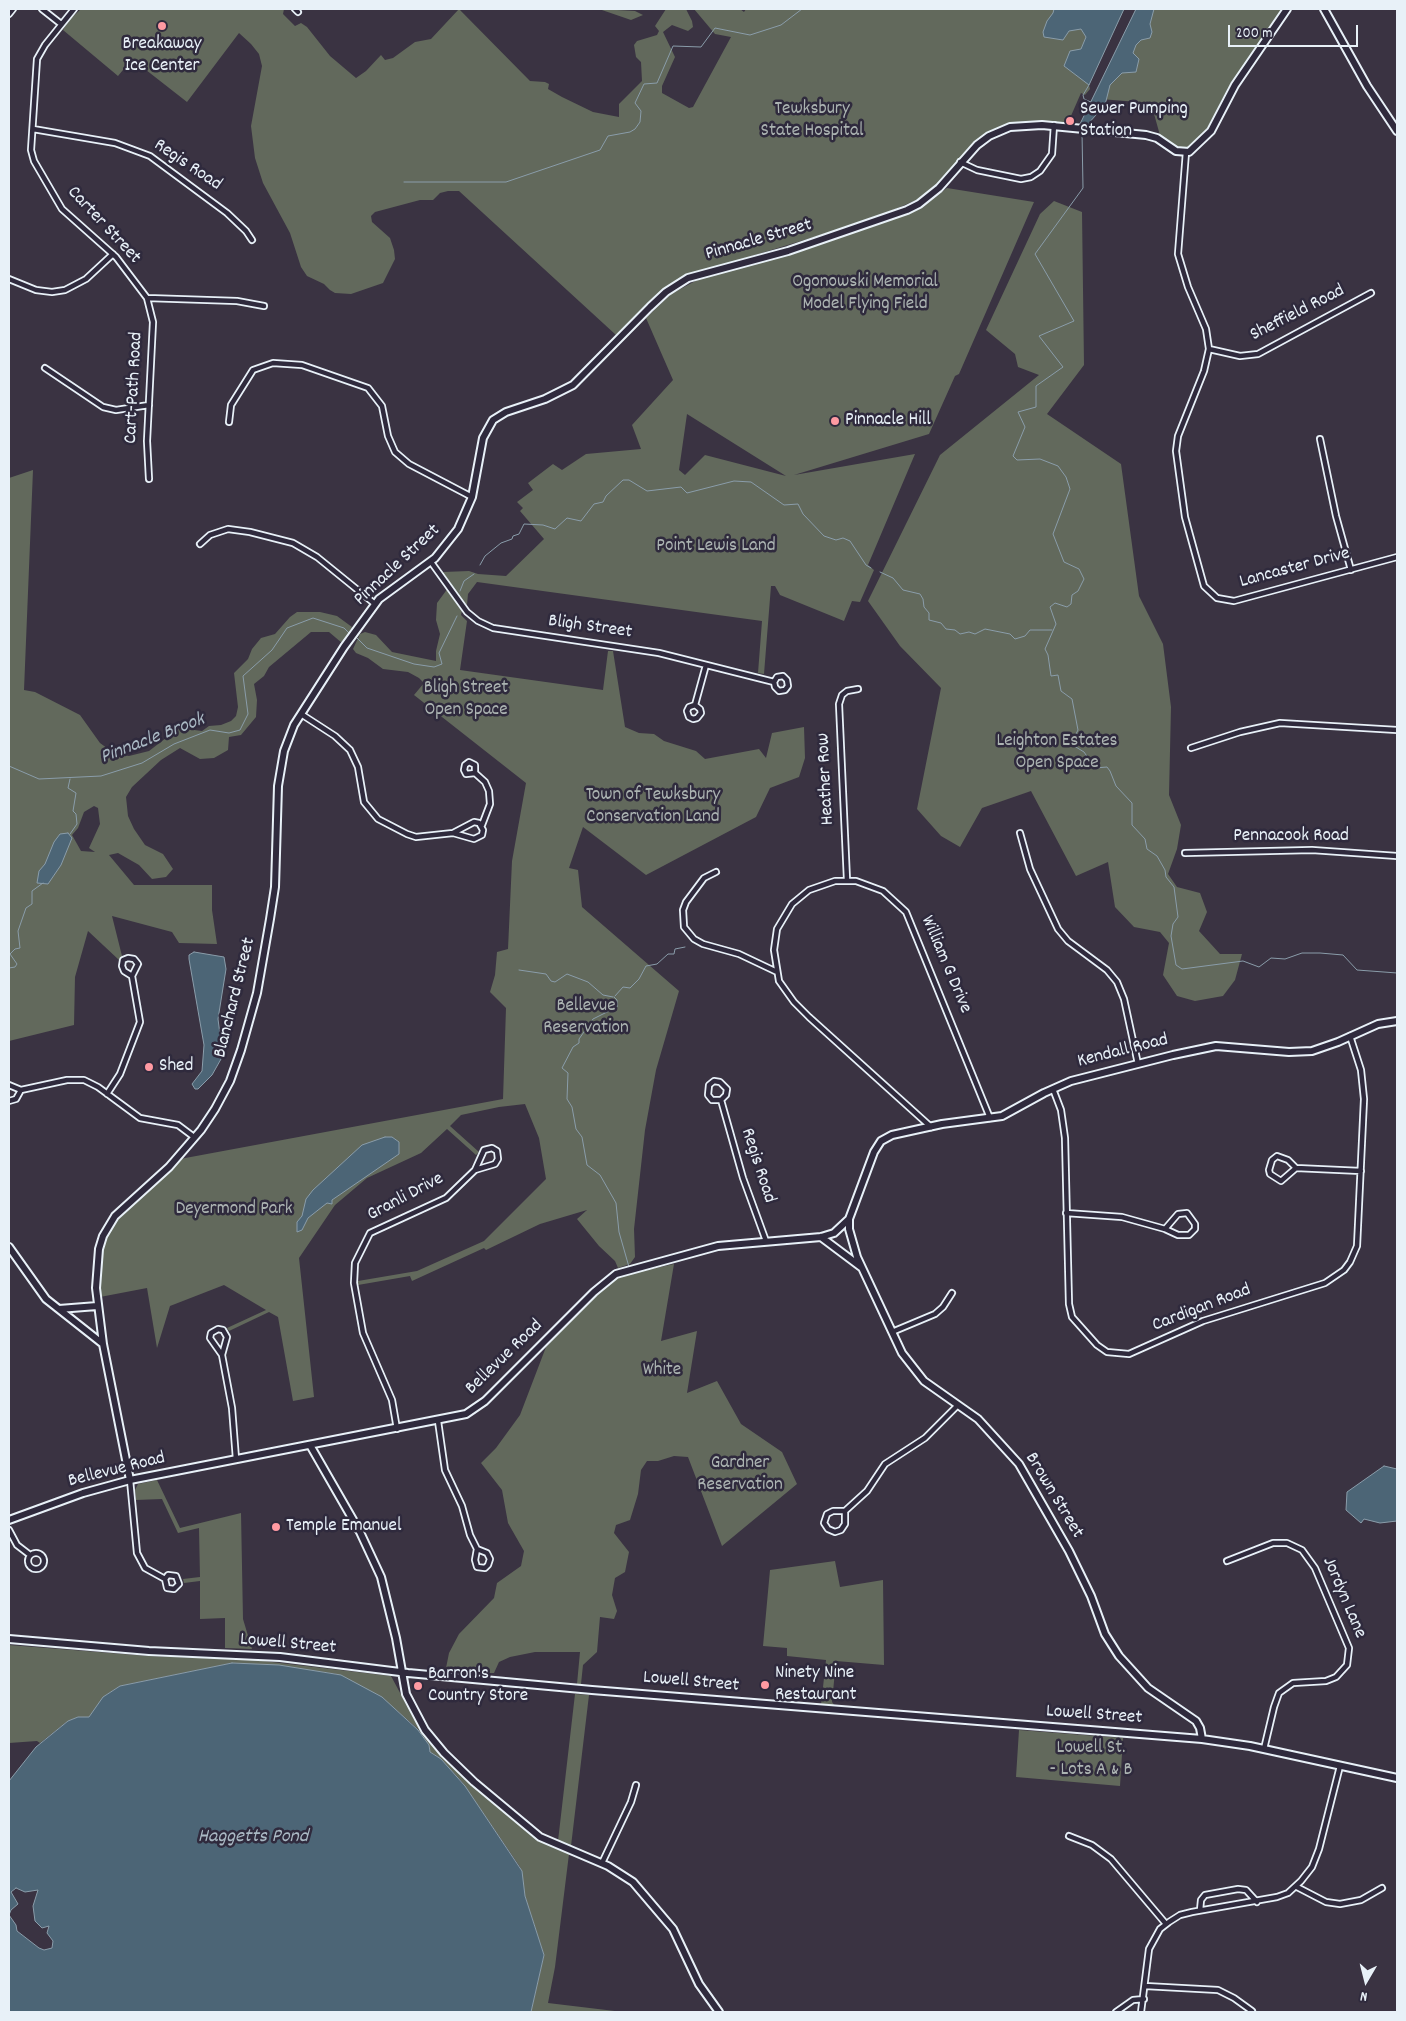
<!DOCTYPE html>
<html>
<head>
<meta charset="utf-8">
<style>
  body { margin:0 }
  #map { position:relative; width:1406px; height:2021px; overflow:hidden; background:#3a3342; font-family:Dekko,sans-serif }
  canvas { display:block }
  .frame { position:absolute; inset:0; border:10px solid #e8f1f8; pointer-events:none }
  .north { position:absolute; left:1341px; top:1956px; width:50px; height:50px; -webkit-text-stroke:4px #2f2a3d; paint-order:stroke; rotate:188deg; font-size:14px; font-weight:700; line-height:20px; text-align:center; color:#e8f1f8 }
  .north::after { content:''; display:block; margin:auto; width:18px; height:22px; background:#e8f1f8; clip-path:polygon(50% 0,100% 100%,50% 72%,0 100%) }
  .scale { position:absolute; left:1228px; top:25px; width:130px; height:22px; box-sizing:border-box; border:2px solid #e8f1f8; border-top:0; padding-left:6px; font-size:15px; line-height:18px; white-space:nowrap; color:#e8f1f8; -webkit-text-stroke:4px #2f2a3d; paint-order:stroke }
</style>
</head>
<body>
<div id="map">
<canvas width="1406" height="2021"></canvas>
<div class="frame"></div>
<div class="north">N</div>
<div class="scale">200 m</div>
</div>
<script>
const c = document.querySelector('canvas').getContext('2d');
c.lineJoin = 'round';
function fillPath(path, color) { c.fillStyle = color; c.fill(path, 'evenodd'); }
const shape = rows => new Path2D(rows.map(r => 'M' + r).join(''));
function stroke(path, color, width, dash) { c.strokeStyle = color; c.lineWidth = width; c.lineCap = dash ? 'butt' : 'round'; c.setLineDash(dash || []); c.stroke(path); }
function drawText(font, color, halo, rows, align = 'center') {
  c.font = font + ' Dekko,sans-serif'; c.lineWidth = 5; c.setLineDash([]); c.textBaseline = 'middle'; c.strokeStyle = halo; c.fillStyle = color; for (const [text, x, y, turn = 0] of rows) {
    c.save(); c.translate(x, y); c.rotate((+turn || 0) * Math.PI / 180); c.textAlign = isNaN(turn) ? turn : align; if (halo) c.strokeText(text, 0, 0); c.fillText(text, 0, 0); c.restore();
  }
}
fillPath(shape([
  [81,9,284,9,283,14,295,26,301,23,307,27,330,56,356,78,366,71,381,55,385,60,393,58,415,42,431,39,459,9,530,81,545,82,549,84,548,89,562,97,593,112,619,117,619,104,642,81,641,62,636,57,634,45,637,41,657,35,659,31,655,26,666,9,686,9,692,21,693,27,688,31,672,25,663,32,675,57,662,86,662,93,689,108,693,107,731,37,715,34,694,9,740,9,744,12,746,9,1124,9,1089,85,1090,89,1085,95,1081,93,1067,125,1017,123,998,128,971,146,940,184,921,198,870,220,699,272,654,299,616,335,459,191,448,191,440,193,433,200,420,200,375,212,371,216,372,222,390,238,394,250,395,259,383,283,351,294,335,293,330,290,324,284,307,276,301,267,290,233,263,183,255,158,251,126,262,66,259,54,251,44,239,33,187,102,132,59,118,76,63,30,68,21],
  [599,9,635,11,643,15,631,20],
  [1136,9,1283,9,1228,88,1204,135,1190,147,1176,148,1161,139,1151,103,1100,99],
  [947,188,1034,202,959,374,955,376,929,434,794,475,915,454,868,565,874,570,860,602,852,601,844,621,780,595,775,586,771,586,764,674,758,673,762,621,477,582,468,594,467,605,464,602,461,615,467,621,460,670,603,690,608,651,613,651,625,727,639,733,654,734,664,741,696,751,705,759,759,749,766,758,772,733,804,727,805,758,799,777,770,788,756,817,646,875,583,827,569,868,578,870,582,907,679,991,656,1070,645,1130,634,1229,635,1257,630,1264,618,1268,615,1261,599,1246,577,1219,587,1210,540,1224,486,1250,484,1248,412,1281,410,1276,358,1285,358,1281,417,1271,484,1241,546,1179,539,1138,525,1104,499,1107,461,1115,450,1126,479,1152,476,1155,447,1129,421,1153,367,1178,335,1205,299,1258,314,1397,293,1401,278,1317,269,1312,229,1331,227,1328,266,1310,224,1285,170,1306,157,1348,147,1288,100,1297,102,1250,109,1230,117,1220,180,1159,503,1099,506,1008,490,992,495,975,497,952,508,949,512,861,526,783,414,695,424,683,419,678,408,672,383,669,368,658,356,653,353,649,360,634,365,632,376,635,392,652,436,661,436,651,440,634,436,620,437,603,451,584,443,572,469,571,478,574,506,576,544,539,520,511,523,508,517,502,533,490,528,483,553,464,562,470,586,454,641,449,632,425,673,380,646,318,671,294,699,279,699,277,900,215,929,202],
  [687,414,786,476,705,455,685,475,679,470],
  [1054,201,1082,212,1084,365,1047,414,1121,464,1139,596,1163,644,1171,707,1169,795,1181,825,1177,849,1168,874,1177,887,1200,893,1207,912,1199,931,1220,954,1242,954,1235,980,1223,996,1195,1001,1177,996,1163,975,1169,943,1160,932,1134,927,1115,907,1108,862,1076,876,1031,791,982,808,960,847,941,836,917,809,941,688,900,646,868,601,940,455,1039,375,1018,367,1015,354,986,330,1040,214],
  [33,470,24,690,35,692,80,715,100,743,115,754,129,756,149,751,179,728,202,731,209,726,221,725,231,721,236,716,238,707,234,673,248,659,252,649,261,638,275,634,290,617,297,612,320,612,337,616,352,627,342,643,329,632,311,632,269,667,264,676,254,684,257,700,256,717,241,735,229,737,228,750,214,758,200,759,180,748,161,760,132,787,126,797,128,816,134,829,145,845,163,854,173,869,166,877,152,879,139,865,118,853,109,855,134,885,212,885,212,910,217,944,179,943,172,932,112,916,122,956,119,960,88,931,75,977,74,1025,9,1041,9,478],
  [94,806,98,808,100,824,89,848,95,852,81,851,72,835,78,828,84,812],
  [674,1264,661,1341,697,1331,687,1393,717,1381,741,1424,782,1452,797,1484,722,1546,688,1457,674,1456,658,1461,647,1461,641,1470,638,1494,630,1520,616,1525,614,1533,629,1552,625,1572,615,1578,612,1595,617,1611,614,1619,600,1617,597,1652,583,1665,581,1684,577,1684,580,1652,535,1652,510,1657,499,1662,494,1673,468,1673,446,1668,449,1653,459,1634,494,1598,497,1583,521,1566,524,1551,508,1523,502,1490,481,1463,496,1448,520,1415,546,1347,595,1294,617,1277,634,1271,642,1271],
  [157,1480,180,1528,241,1513,243,1619,252,1649,225,1648,225,1618,200,1619,200,1581,184,1583,183,1579,200,1577,199,1528,178,1533,162,1499,136,1500,135,1490,138,1484],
  [835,1561,840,1587,883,1580,884,1665,836,1661,832,1702,835,1706,821,1705,826,1660,787,1656,787,1648,763,1646,770,1570],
  [9,1645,149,1656,255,1660,391,1676,420,1730,446,1761,532,1835,569,1854,555,1967,548,2003,623,2012,531,2012,544,1955,525,1896,520,1867,462,1782,441,1759,430,1752,429,1745,418,1729,381,1697,336,1674,274,1665,232,1663,120,1686,106,1695,89,1717,78,1717,68,1721,40,1743,37,1741,9,1743],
  [575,1694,589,1695,571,1846,558,1841],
  [1019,1730,1123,1738,1120,1786,1016,1777]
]), '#62695c');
const water = shape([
  [1054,9,1124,9,1089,85,1064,66,1070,51,1081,49,1086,37,1081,29,1069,31,1063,40,1044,37,1043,32,1047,21,1053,13,1054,9],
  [1136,9,1154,9,1150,24,1152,32,1150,38,1141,40,1136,45,1133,53,1139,59,1136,72,1122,73,1110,85,1105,105,1087,125,1080,124,1136,9],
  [68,833,72,838,61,865,48,884,37,883,39,871,45,864,54,842,60,834,68,833],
  [194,952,224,957,226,969,218,1019,222,1050,221,1059,212,1075,198,1089,195,1089,192,1084,202,1071,204,1045,189,959,189,955,194,952],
  [385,1137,392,1137,399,1142,399,1154,332,1200,332,1204,327,1203,308,1218,302,1230,297,1232,297,1222,302,1216,306,1199,313,1190,362,1145,385,1137],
  [1384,1466,1397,1469,1397,1521,1380,1523,1364,1519,1361,1523,1346,1510,1347,1492,1384,1466],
  [232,1663,279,1665,341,1675,382,1697,418,1730,429,1745,430,1752,441,1759,465,1786,522,1871,525,1896,544,1955,531,2012,9,2012,9,1781,36,1747,68,1721,78,1717,89,1717,103,1697,120,1686,232,1663],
  [16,1888,25,1892,38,1890,33,1906,35,1921,42,1928,49,1926,47,1933,53,1941,52,1948,44,1950,39,1948,17,1931,16,1925,9,1915,11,1910,18,1904,11,1892,16,1888]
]);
fillPath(water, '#4c6576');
stroke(water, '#8a9daa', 1);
stroke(shape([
  [1089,85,1083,95,1084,99,1093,103],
  [1082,132,1083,188,1035,254,1074,321,1039,336,1063,367,1036,386,1036,407,1018,412,1025,427,1013,456,1017,460,1040,459,1058,466,1066,477,1070,489,1053,534,1064,562,1079,569,1084,579,1078,591,1072,595,1071,604,1067,607,1055,603,1050,607,1056,624,1045,649,1048,655,1051,676,1058,675,1061,691,1072,699,1078,730,1071,744,1084,752,1095,768,1107,767,1110,771,1116,786,1132,803,1132,825,1145,839,1147,849,1157,856,1165,870,1166,877,1174,887,1178,917,1173,924,1171,936,1176,965,1182,969,1243,961,1259,967,1271,958,1285,959,1302,953,1320,953,1343,955,1357,970,1397,973],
  [404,182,506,182,600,150,608,136,630,132,635,129,640,122,641,111,635,103,644,84,657,83,673,46,701,47,715,28,750,35,781,25,802,9],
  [480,565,485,556,501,543,512,539,513,536,519,534,524,524,543,525,555,529,567,518,581,521,594,504,603,502,606,496,623,480,629,480,647,491,681,487,687,493,734,481,751,482,784,505,798,504,803,514,824,536,836,540,843,538,850,541,866,565,871,568],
  [880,572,893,578,903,590,920,594,923,599,924,607,929,613,929,620,941,623,946,629,955,630,960,634,969,632,975,634,985,629,1010,634,1015,639,1025,636,1030,630,1052,630],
  [460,591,464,581,474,574],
  [357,638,367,648,414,664,434,667,442,664,439,653,457,616],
  [9,766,39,779,101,776,142,763,174,744,210,730,229,733,240,730,248,714,243,676,272,650,287,628,313,618,344,628,349,633],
  [70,834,77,824,76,814,73,811,76,793,68,788,70,779],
  [9,968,15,967,17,964,10,954,15,949,20,948,18,931,26,908,32,904,32,891,43,883],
  [519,970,546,974,551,981,555,982,567,974,588,982,603,995,613,997],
  [615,996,623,987,630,988,639,979,646,966,657,964,668,954,674,954,675,949,685,947],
  [614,997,617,1000,617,1007,593,1019,579,1039,579,1043,573,1047,562,1068,568,1073,567,1099,572,1107,576,1129,582,1137,587,1165,600,1175,616,1203,619,1232,629,1267]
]), '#8a9daa', 1);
const street = shape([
  [42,9,61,24],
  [74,9,45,45,37,59,31,150,34,161,62,209,116,257,147,298,237,301,264,306],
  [295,9,298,12],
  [9,14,13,9],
  [33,129,115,143,150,156,227,213,246,231,252,240],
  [1186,152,1178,254,1188,287,1206,329,1209,349,1204,371,1178,436,1176,451,1185,517,1204,586,1217,598,1234,601,1397,557],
  [960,162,977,170,1021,179,1031,177,1040,171,1052,154,1054,125],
  [9,279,36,290,52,292,65,290,86,279,113,254],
  [147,298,153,322,147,441,149,479],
  [1209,349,1240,356,1258,354,1371,293],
  [45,368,103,407,116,410,149,405],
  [229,422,231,405,253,370,273,363,302,365,368,388,382,406,388,436,395,452,409,464,472,497],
  [1320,439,1336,516,1351,570],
  [200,544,210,535,228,529,250,532,293,543,317,557,375,604],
  [431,562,467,612,478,621,493,628,659,653,774,682,775,687,779,691,785,690,788,686,787,680,783,676,777,677,774,682],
  [695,705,700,709,701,713,697,718,693,719,689,717,687,711,689,707,695,705,706,665],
  [301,714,335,736,350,750,358,767,364,802,378,819,407,834,416,837,453,833,474,839,482,835,483,830,479,823,474,822,453,833],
  [1191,748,1240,732,1280,723,1397,730],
  [475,773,466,774,464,770,465,765,469,762,475,765,475,773,485,782,489,791,490,804,482,825],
  [1020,833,1030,869,1058,929,1068,941,1107,970,1117,982,1124,999,1138,1064],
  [1185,853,1312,850,1397,856],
  [716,872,704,878,686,902,683,910,684,927,694,939,703,944,739,954,777,972],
  [847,880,839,704,842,695,847,691,858,689],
  [9,1085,21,1090,67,1080,84,1080,98,1087,140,1118,178,1125,194,1137],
  [1053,1089,1061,1110,1065,1138,1069,1304,1072,1317,1097,1345,1107,1352,1129,1354,1203,1321,1325,1283,1344,1270,1350,1262,1357,1246,1364,1099,1361,1070,1350,1036],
  [107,1094,120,1074,140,1022,132,976,138,964,134,959,128,958,123,960,122,966,124,971,132,976],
  [721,1100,712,1100,708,1095,709,1085,714,1081,720,1082,727,1089,726,1095,721,1100,743,1178,766,1241],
  [9,1101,16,1099,21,1090],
  [931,1127,809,1017,794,1002,779,981,774,950,777,929,792,904,809,890,835,881,856,881,883,891,906,912,990,1118],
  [1296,1168,1288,1160,1277,1156,1272,1160,1269,1170,1270,1174,1281,1181,1296,1168,1361,1171],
  [1066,1213,1122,1217,1165,1229,1178,1214,1187,1213,1195,1224,1195,1229,1189,1235,1178,1235,1165,1229],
  [892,1332,935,1314,943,1307,952,1293],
  [222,1355,210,1338,211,1333,218,1329,223,1330,227,1337,222,1355,232,1408,236,1459],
  [438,1421,445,1470,462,1506,470,1535,477,1549,475,1560,477,1567,485,1568,488,1565,490,1559,487,1553,477,1549],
  [397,1429,392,1400,363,1333,354,1283,355,1263,370,1233,446,1198,475,1170,495,1164,498,1159,497,1151,492,1148,484,1150,475,1170],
  [130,1480,137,1553,145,1568,165,1579,167,1588,174,1589,179,1584,176,1576,168,1575,165,1579],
  [845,1511,833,1511,827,1514,824,1523,828,1529,835,1532,841,1530,845,1524,845,1511,867,1491,885,1464,925,1438,958,1405],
  [9,1530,17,1545,30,1555],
  '28 1561a8 8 0 1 1 16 0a8 8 0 1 1-16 0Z',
  [1227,1561,1273,1543,1287,1543,1302,1550,1315,1568,1349,1648,1347,1665,1336,1677,1326,1681,1293,1683,1279,1693,1274,1707,1264,1749],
  [1069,1836,1092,1845,1111,1859,1166,1924],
  [602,1863,631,1802,636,1785],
  [1297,1887,1326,1902,1340,1904,1361,1900,1382,1888],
  [1200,1910,1201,1900,1205,1895,1238,1889,1246,1890,1257,1902],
  [1145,1986,1218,1990,1234,1998,1252,2011],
  [1116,2012,1133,2000,1144,1999],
  [1141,2012,1149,1949,1160,1929,1169,1922,1180,1915,1192,1912,1277,1897,1288,1893,1301,1881,1312,1867,1319,1849,1340,1766]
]);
const secondary = shape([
  [1324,9,1367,86,1397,131],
  [849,1219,849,1229,857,1257,902,1353,924,1381,978,1419,1019,1464,1069,1551,1091,1596,1105,1634,1119,1656,1148,1688,1196,1721,1200,1728,1202,1739],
  [821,1237,861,1267],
  [9,1247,46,1299,103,1344,130,1480],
  [59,1309,97,1306],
  [103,1344,96,1288,99,1249,103,1236,115,1216,169,1167,201,1130,215,1109,230,1081,241,1050,257,993,270,919,275,887,278,786,284,751,294,725,344,647,379,599,435,558,458,529,472,497,483,438,493,420,506,412,545,399,573,385,650,307,666,292,688,278,788,251,907,210,919,204,939,188,977,145,989,136,1010,127,1042,125,1146,135,1157,138,1176,151,1189,152,1211,131,1235,85,1287,9],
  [310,1445,360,1532,381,1577,396,1638,406,1694,425,1730,444,1753,474,1782,540,1837,608,1866,633,1882,673,1929,699,1984,719,2012],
  [9,1520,83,1493,130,1480,466,1414,485,1401,594,1292,616,1274,718,1246,821,1237,834,1233,849,1219,874,1152,881,1141,892,1135,942,1124,1002,1116,1044,1093,1071,1081,1173,1055,1216,1046,1289,1052,1312,1051,1338,1042,1378,1024,1397,1021],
  [9,1639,149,1651,280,1657,408,1673,592,1690,1202,1739,1250,1746,1397,1778]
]);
stroke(street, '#e8f1f8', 8);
stroke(secondary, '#e8f1f8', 10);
stroke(street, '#2f2a3d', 4.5);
stroke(secondary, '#2f2a3d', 6);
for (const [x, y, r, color] of [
  [162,26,5,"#ff9aa2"],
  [1070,121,5,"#ff9aa2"],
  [835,421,5,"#ff9aa2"],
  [149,1067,5,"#ff9aa2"],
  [276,1527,5,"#ff9aa2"],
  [765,1685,5,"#ff9aa2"],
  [418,1686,5,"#ff9aa2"]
]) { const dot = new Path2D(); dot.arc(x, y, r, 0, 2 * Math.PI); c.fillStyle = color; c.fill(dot); stroke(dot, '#2f2a3d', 2); }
drawText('19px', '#e8f1f8', '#2f2a3d', [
  ["Breakaway",162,45,"center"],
  ["Ice Center",162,67,"center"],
  ["Sewer Pumping",1080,110],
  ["Station",1080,132],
  ["Pinnacle Hill",845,421],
  ["Shed",159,1067],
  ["Temple Emanuel",286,1527],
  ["Ninety Nine",775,1674],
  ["Restaurant",775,1696],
  ["Barron's",428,1675],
  ["Country Store",428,1697]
], 'left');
drawText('19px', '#acb4b2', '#2f2a3d', [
  ["Tewksbury",812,110],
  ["State Hospital",812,132],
  ["Ogonowski Memorial",865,283],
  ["Model Flying Field",865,305],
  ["Point Lewis Land",716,547],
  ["Bligh Street",466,689],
  ["Open Space",466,711],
  ["Leighton Estates",1057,742],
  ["Open Space",1057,764],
  ["Town of Tewksbury",653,796],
  ["Conservation Land",653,818],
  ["Bellevue",586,1007],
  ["Reservation",586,1029],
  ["Deyermond Park",234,1210],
  ["White",662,1371],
  ["Gardner",740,1464],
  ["Reservation",740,1486],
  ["Lowell St.",1091,1749],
  ["- Lots A & B",1091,1771]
]);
drawText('19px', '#e8f1f8', '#2f2a3d', [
  ["Regis Road",187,166,34],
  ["Carter Street",103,226,47],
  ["Pinnacle Street",759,241,-16],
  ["Sheffield Road",1298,314,-27],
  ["Cart-Path Road",135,388,-87],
  ["Pinnacle Street",398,566,-43],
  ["Lancaster Drive",1295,569,-15],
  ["Bligh Street",590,628,8],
  ["Heather Row",827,779,-93],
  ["Pennacook Road",1291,837],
  ["William G Drive",945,965,67],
  ["Blanchard Street",236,998,-76],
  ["Kendall Road",1123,1052,-14],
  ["Regis Road",757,1166,72],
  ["Granli Drive",406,1198,-28],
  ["Cardigan Road",1202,1309,-21],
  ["Bellevue Road",505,1358,-44],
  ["Bellevue Road",117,1471,-14],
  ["Brown Street",1053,1496,59],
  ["Jordyn Lane",1343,1598,67],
  ["Lowell Street",288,1645,5],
  ["Lowell Street",691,1683,5],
  ["Lowell Street",1094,1716,4]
]);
drawText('italic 20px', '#aab9c4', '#2f2a3d', [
  ["Pinnacle Brook",153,740,-21],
  ["Haggetts Pond",253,1838]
]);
</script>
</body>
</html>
